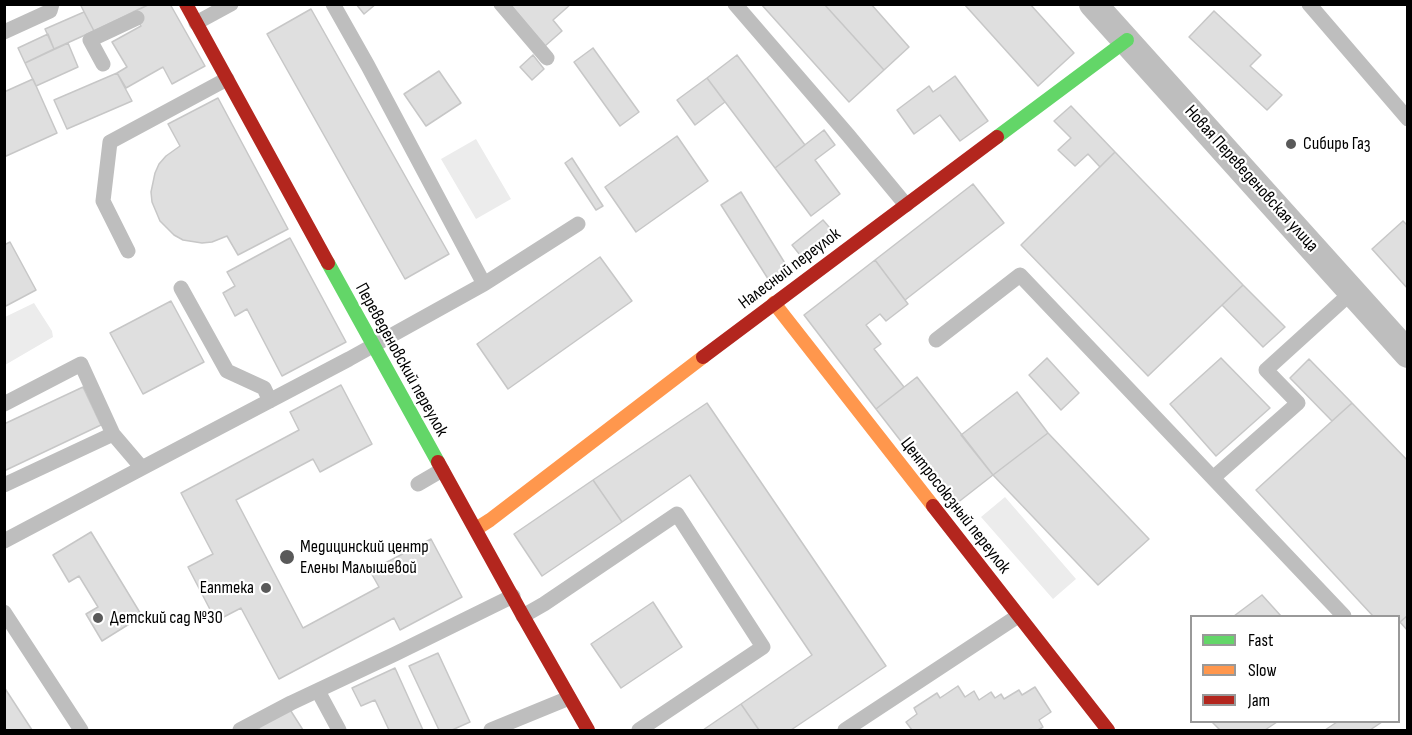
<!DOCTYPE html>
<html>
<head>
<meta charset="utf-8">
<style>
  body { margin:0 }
  #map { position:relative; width:1412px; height:735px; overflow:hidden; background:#fff; font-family:"Sofia Sans Condensed",sans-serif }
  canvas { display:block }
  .frame { position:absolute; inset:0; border:6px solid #000; pointer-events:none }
  .legend { position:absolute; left:1190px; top:615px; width:210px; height:108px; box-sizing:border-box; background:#fff; border:2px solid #999; margin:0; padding:8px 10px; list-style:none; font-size:18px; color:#000 }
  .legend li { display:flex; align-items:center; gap:12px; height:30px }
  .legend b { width:30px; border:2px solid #999 }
</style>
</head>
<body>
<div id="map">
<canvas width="1412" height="735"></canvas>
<div class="frame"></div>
<ul class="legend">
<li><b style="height:8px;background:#63d668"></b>Fast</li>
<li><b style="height:8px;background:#ff974d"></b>Slow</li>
<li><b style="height:8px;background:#b3261e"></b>Jam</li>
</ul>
</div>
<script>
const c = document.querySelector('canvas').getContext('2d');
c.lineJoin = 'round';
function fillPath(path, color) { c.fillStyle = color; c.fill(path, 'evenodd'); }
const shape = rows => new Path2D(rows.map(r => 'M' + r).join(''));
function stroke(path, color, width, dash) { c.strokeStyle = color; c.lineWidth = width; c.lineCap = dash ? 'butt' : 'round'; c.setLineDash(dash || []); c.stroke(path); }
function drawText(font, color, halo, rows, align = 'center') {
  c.font = font + ' "Sofia Sans Condensed",sans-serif'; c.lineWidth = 4.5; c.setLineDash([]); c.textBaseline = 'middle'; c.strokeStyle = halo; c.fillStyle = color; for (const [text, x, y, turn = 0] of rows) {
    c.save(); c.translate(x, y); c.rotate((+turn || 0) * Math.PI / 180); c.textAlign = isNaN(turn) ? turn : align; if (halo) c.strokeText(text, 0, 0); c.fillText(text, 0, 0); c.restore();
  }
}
fillPath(shape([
  [476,139,511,199,476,219,441,159],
  [34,303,52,331,53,337,5,365,5,317],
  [1005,497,1076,579,1053,599,981,517]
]), '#ececec');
const building = shape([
  [80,4,150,4,94,31,80,4],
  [150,4,170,4,205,66,172,84,163,67,126,88,117,73,127,67,112,42,141,26,133,12,150,4],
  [356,4,376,4,364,14,356,4],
  [510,4,571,4,553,20,562,31,545,46,510,4],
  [761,4,824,4,884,70,849,102,761,4],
  [824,4,871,4,909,47,884,70,824,4],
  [964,4,1030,4,1074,53,1038,86,964,4],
  [311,9,449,254,405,279,267,34,311,9],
  [1214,11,1261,55,1250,66,1282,95,1267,110,1189,37,1214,11],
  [84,12,94,31,54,49,45,29,84,12],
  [48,34,54,49,25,63,18,48,48,34],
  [68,43,78,67,36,86,25,63,68,43],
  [593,48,639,112,620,126,574,62,593,48],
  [533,55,544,69,532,80,520,67,533,55],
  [737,55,805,145,775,168,707,78,737,55],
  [439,71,461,103,426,126,404,94,439,71],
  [117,73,132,101,67,129,54,100,117,73],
  [955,76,988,121,960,141,940,115,914,134,897,110,929,86,933,92,955,76],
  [707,78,725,102,695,125,677,100,707,78],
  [33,79,57,133,4,157,4,92,33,79],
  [218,98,288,229,238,255,227,236,212,242,202,243,183,240,174,235,160,221,152,202,151,192,155,173,159,164,166,156,180,146,168,124,218,98],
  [1071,106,1115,152,1100,167,1088,154,1075,166,1058,150,1071,138,1054,121,1071,106],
  [824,130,835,145,815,160,840,194,811,216,775,168,824,130],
  [677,136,708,181,636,232,605,187,677,136],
  [1115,152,1243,285,1148,376,1021,245,1115,152],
  [572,158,603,206,596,210,565,163,572,158],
  [973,184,1004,223,905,300,875,260,973,184],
  [741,192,791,273,772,285,721,205,741,192],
  [823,220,836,235,804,260,792,245,823,220],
  [1403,221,1408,226,1408,289,1372,249,1403,221],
  [290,238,346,342,282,376,247,309,235,316,223,293,235,286,227,272,290,238],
  [10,242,36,290,4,307,4,245,10,242],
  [600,257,632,301,508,389,477,344,600,257],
  [875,260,908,304,886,321,880,314,866,325,881,344,874,349,904,387,876,409,804,315,875,260],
  [1243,285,1285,327,1263,347,1222,305,1243,285],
  [171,301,204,362,143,394,110,333,171,301],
  [1047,358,1079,393,1061,410,1029,375,1047,358],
  [1221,358,1270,408,1216,456,1170,404,1221,358],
  [1309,359,1352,403,1332,421,1290,378,1309,359],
  [917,377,993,475,952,507,876,409,917,377],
  [341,385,372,444,320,472,313,459,236,500,303,628,379,587,370,571,431,539,462,597,400,630,394,618,279,679,241,608,216,621,188,567,213,554,181,493,299,430,290,412,341,385],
  [83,387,101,425,4,471,4,424,83,387],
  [1017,392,1048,433,993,475,961,435,1017,392],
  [707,403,886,666,791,730,759,730,741,704,812,655,690,475,622,522,593,480,707,403],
  [1352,403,1408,461,1408,615,1398,624,1398,616,1373,616,1256,490,1352,403],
  [1048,433,1149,539,1098,585,993,475,1048,433],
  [593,480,622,522,542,576,514,534,593,480],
  [91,532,142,616,102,641,86,614,98,607,79,576,69,582,53,555,91,532],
  [1262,595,1281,616,1234,616,1262,595],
  [653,602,682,647,621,688,591,644,653,602],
  [1408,615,1408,631,1400,622,1408,615],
  [438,653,470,722,452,730,439,730,409,666,438,653],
  [395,668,423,730,389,730,375,700,361,706,352,688,395,668],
  [958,686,965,697,974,691,979,700,991,692,995,698,1001,694,1004,699,1019,690,1022,695,1035,687,1051,712,1039,720,1043,727,1038,730,912,730,906,722,917,714,914,708,937,693,940,698,958,686],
  [4,687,32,730,4,730,4,687],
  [741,704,759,730,703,730,741,704],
  [289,708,303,730,260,730,258,727,289,708],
  [1212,722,1277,722,1265,730,1220,730,1212,722],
  [1337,722,1382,722,1370,730,1325,730,1337,722]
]);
fillPath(building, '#dfdfdf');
stroke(building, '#c7c7c7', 1.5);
stroke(shape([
  [501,4,547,58],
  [735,4,848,135,906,205],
  [1309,4,1408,119],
  [196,23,231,4],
  [4,32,50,11,52,4],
  [103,64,90,40,137,18],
  [128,251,103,201,110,142,227,79],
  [484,284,578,224],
  [181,288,227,371,264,388,270,401],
  [936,340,1020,275,1344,616],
  [4,404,81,364,113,434],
  [1213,478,1298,403,1266,370,1352,292],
  [418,484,442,470],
  [4,485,113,434,142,468,349,359,484,284,368,66,333,4],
  [4,541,142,468],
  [4,612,81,730],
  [523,616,544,604,677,514,763,647,639,730],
  [318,691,339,730],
  [240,730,291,703,395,654,513,596],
  [491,730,569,698],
  [845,730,1018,616]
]), '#bebebe', 15);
stroke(shape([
  [1093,4,1408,354]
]), '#bebebe', 28);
stroke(shape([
  [997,137,1127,40],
  [328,263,438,462]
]), '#63d668', 14);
stroke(shape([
  [774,303,933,506],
  [476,529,490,520,703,357]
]), '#ff974d', 14);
stroke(shape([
  [186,4,328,263],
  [703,357,997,137],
  [438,462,523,616,588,730],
  [933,506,1108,730]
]), '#b3261e', 14);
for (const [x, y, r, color] of [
  [1291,144,6,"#595959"],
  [287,557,8,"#595959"],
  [266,588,6,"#595959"],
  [98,618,6,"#595959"]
]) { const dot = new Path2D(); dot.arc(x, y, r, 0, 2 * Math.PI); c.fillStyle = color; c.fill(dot); stroke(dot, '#fff', 2); }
drawText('18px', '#000', '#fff', [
  ["Сибирь Газ",1303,144],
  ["Медицинский центр",300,547],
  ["Елены Малышевой",300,568],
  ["Еаптека",254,588,"right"],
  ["Детский сад №30",110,618]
], 'left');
drawText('18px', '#000', '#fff', [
  ["Новая Переведеновская улица",1251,179,48],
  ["Налесный переулок",790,269,-37],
  ["Переведеновский переулок",401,360,61],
  ["Центросоюзный переулок",955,506,52]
]);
</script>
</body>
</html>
